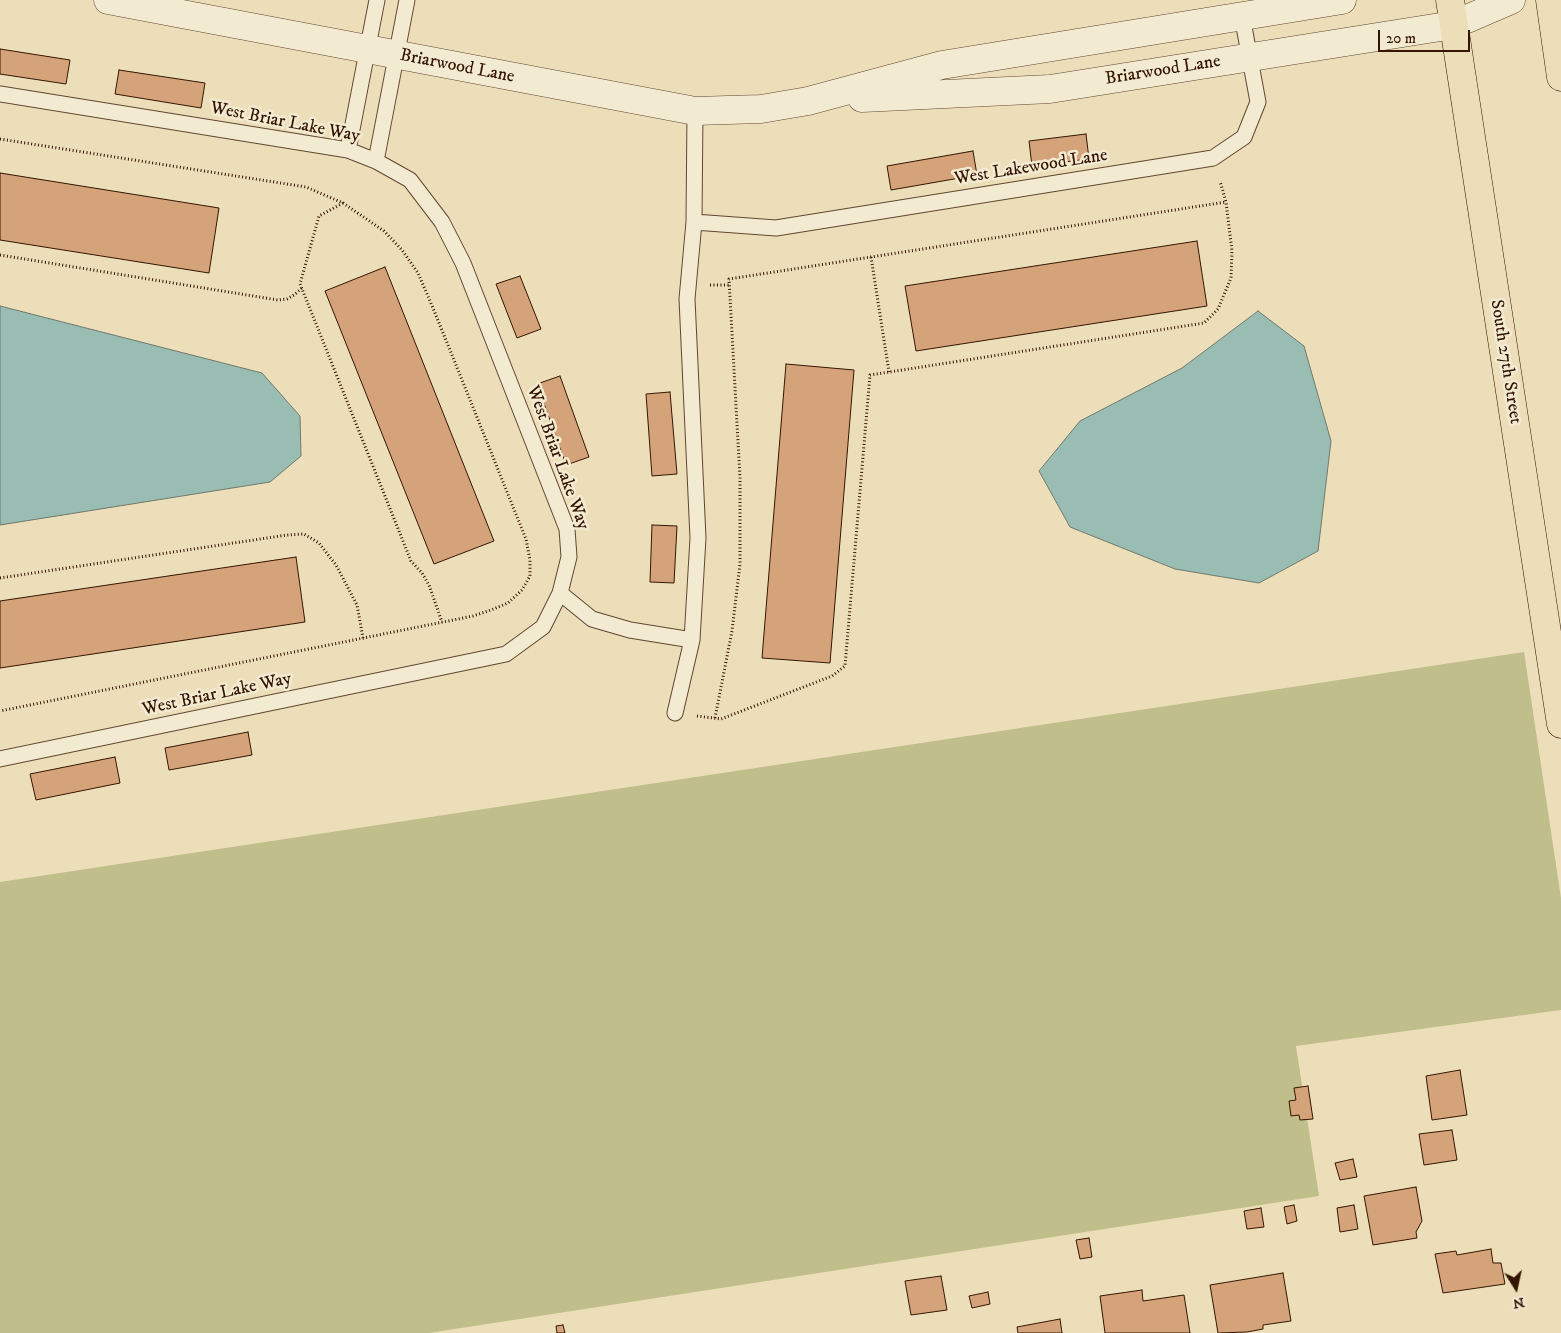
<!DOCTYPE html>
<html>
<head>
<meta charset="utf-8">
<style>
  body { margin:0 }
  #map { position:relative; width:1561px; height:1333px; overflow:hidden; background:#eddeba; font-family:"IM FELL DW Pica",serif }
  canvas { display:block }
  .north { position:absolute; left:1491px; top:1263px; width:50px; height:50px; -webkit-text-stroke:4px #f3ead2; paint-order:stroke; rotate:170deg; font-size:14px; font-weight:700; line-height:20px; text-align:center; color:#341501 }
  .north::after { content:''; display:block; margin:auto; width:18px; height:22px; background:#341501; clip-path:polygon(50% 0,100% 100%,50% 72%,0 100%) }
  .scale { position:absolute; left:1378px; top:30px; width:92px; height:22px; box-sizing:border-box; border:2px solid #341501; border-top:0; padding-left:6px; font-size:15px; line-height:18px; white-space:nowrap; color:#341501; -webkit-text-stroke:4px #f3ead2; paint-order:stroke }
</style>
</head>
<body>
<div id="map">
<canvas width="1561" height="1333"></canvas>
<div class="north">N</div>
<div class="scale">20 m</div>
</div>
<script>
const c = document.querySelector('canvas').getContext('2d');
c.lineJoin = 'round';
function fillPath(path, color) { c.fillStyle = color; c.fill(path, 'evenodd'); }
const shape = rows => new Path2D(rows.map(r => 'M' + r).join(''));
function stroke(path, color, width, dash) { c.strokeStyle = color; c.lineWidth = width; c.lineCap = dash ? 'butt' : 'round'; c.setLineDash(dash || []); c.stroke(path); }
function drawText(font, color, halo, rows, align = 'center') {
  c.font = font + ' "IM FELL DW Pica",serif'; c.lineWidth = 5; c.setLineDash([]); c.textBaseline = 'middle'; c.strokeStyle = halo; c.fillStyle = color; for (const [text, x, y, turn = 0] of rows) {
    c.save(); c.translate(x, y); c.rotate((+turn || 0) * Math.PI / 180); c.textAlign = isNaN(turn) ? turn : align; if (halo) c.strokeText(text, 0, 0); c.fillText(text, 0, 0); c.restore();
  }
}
fillPath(shape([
  [1524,652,1561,898,1561,1010,1296,1046,1319,1196,429,1333,0,1333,0,882]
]), '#c0bf8b');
const water = shape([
  [0,306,262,373,300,416,301,456,270,482,0,525,0,306],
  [1258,311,1304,346,1331,441,1318,551,1259,583,1175,569,1070,527,1039,471,1080,421,1182,368,1258,311]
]);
fillPath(water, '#99bcb3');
stroke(water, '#71796c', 1);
const building = shape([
  [0,49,70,60,66,84,0,74,0,49],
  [119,70,205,83,201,108,115,94,119,70],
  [1086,134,1089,159,1032,166,1029,141,1086,134],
  [973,151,977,175,891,190,887,166,973,151],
  [0,173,219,208,209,273,0,240,0,173],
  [1197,241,1207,306,916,351,905,286,1197,241],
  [385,267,494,541,434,564,325,291,385,267],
  [520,276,541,329,517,338,496,284,520,276],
  [786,364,854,370,830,663,762,658,786,364],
  [560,376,589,457,566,465,537,384,560,376],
  [670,392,677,474,652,476,646,394,670,392],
  [652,525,677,526,674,583,650,582,652,525],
  [296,557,305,622,0,668,0,601,296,557],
  [248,732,252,755,169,770,165,748,248,732],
  [115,757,120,783,36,800,30,774,115,757],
  [1460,1070,1467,1115,1432,1120,1426,1076,1460,1070],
  [1308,1086,1313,1119,1300,1120,1299,1115,1291,1116,1289,1101,1296,1100,1294,1088,1308,1086],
  [1452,1130,1457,1160,1424,1165,1419,1134,1452,1130],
  [1353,1159,1357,1177,1340,1180,1335,1163,1353,1159],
  [1416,1187,1422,1221,1416,1232,1417,1238,1373,1245,1364,1196,1416,1187],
  [1294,1205,1297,1221,1287,1224,1284,1207,1294,1205],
  [1354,1205,1358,1229,1340,1232,1337,1208,1354,1205],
  [1261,1208,1264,1227,1247,1229,1244,1211,1261,1208],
  [1089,1238,1092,1257,1080,1259,1076,1240,1089,1238],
  [1491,1249,1493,1263,1501,1263,1505,1284,1443,1293,1435,1254,1456,1251,1457,1255,1491,1249],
  [1283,1273,1291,1321,1263,1325,1263,1329,1247,1332,1218,1333,1210,1285,1283,1273],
  [941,1276,947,1310,911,1315,905,1281,941,1276],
  [1142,1290,1143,1301,1184,1295,1190,1333,1105,1333,1100,1296,1142,1290],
  [988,1292,990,1304,972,1308,969,1296,988,1292],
  [1060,1319,1062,1333,1018,1333,1017,1327,1060,1319],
  [563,1325,565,1333,557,1333,556,1326,563,1325]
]);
fillPath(building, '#d5a37a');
stroke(building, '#341501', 1);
const lane = shape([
  [0,94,348,150,376,161,410,180,442,222,463,263,567,529,569,557,560,593,543,627,506,654,0,759],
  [348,150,377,0],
  [376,161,407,0],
  [694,222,776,228,1213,158,1244,137,1258,102,1242,16],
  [560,593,592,619,630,630,692,640],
  [675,713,692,640,698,538,687,299,694,222,695,111]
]);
const street = shape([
  [108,0,695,111,761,109,808,101,942,65,1342,0],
  [862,98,1050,89,1453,25,1511,0]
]);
const primary = shape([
  [1450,0,1561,724],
  [1550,0,1561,77]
]);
stroke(lane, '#62472f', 17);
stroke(street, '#62472f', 29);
stroke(primary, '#341501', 29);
stroke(shape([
  [0,139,306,187,343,203,384,231,402,250,418,273,433,308,526,539,530,560,530,576,522,590,508,603,491,610,473,616,0,711],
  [343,203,319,216,300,284,411,561,422,573,429,585,442,622],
  [0,255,278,300,287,299,294,295,302,288],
  [871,257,889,372],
  [710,285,730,285],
  [0,578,287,535,304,534,319,543,336,565,357,605,363,638],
  [697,716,721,719,832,676,845,666,870,375,1204,323,1218,309,1231,278,1232,251,1226,202,1220,181],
  [715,718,732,631,740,564,740,478,729,279,1226,202]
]), '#341501', 3, [1, 2.5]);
stroke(lane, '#f3ead2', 15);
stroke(street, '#f3ead2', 28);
stroke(primary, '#eddeba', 28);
drawText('18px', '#341501', '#f3ead2', [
  ["Briarwood Lane",457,67,11],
  ["Briarwood Lane",1163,71,-9],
  ["West Briar Lake Way",285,123,11],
  ["West Lakewood Lane",1031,168,-9],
  ["South 27th Street",1505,362,81],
  ["West Briar Lake Way",557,458,70],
  ["West Briar Lake Way",217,695,-12]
]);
</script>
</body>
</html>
